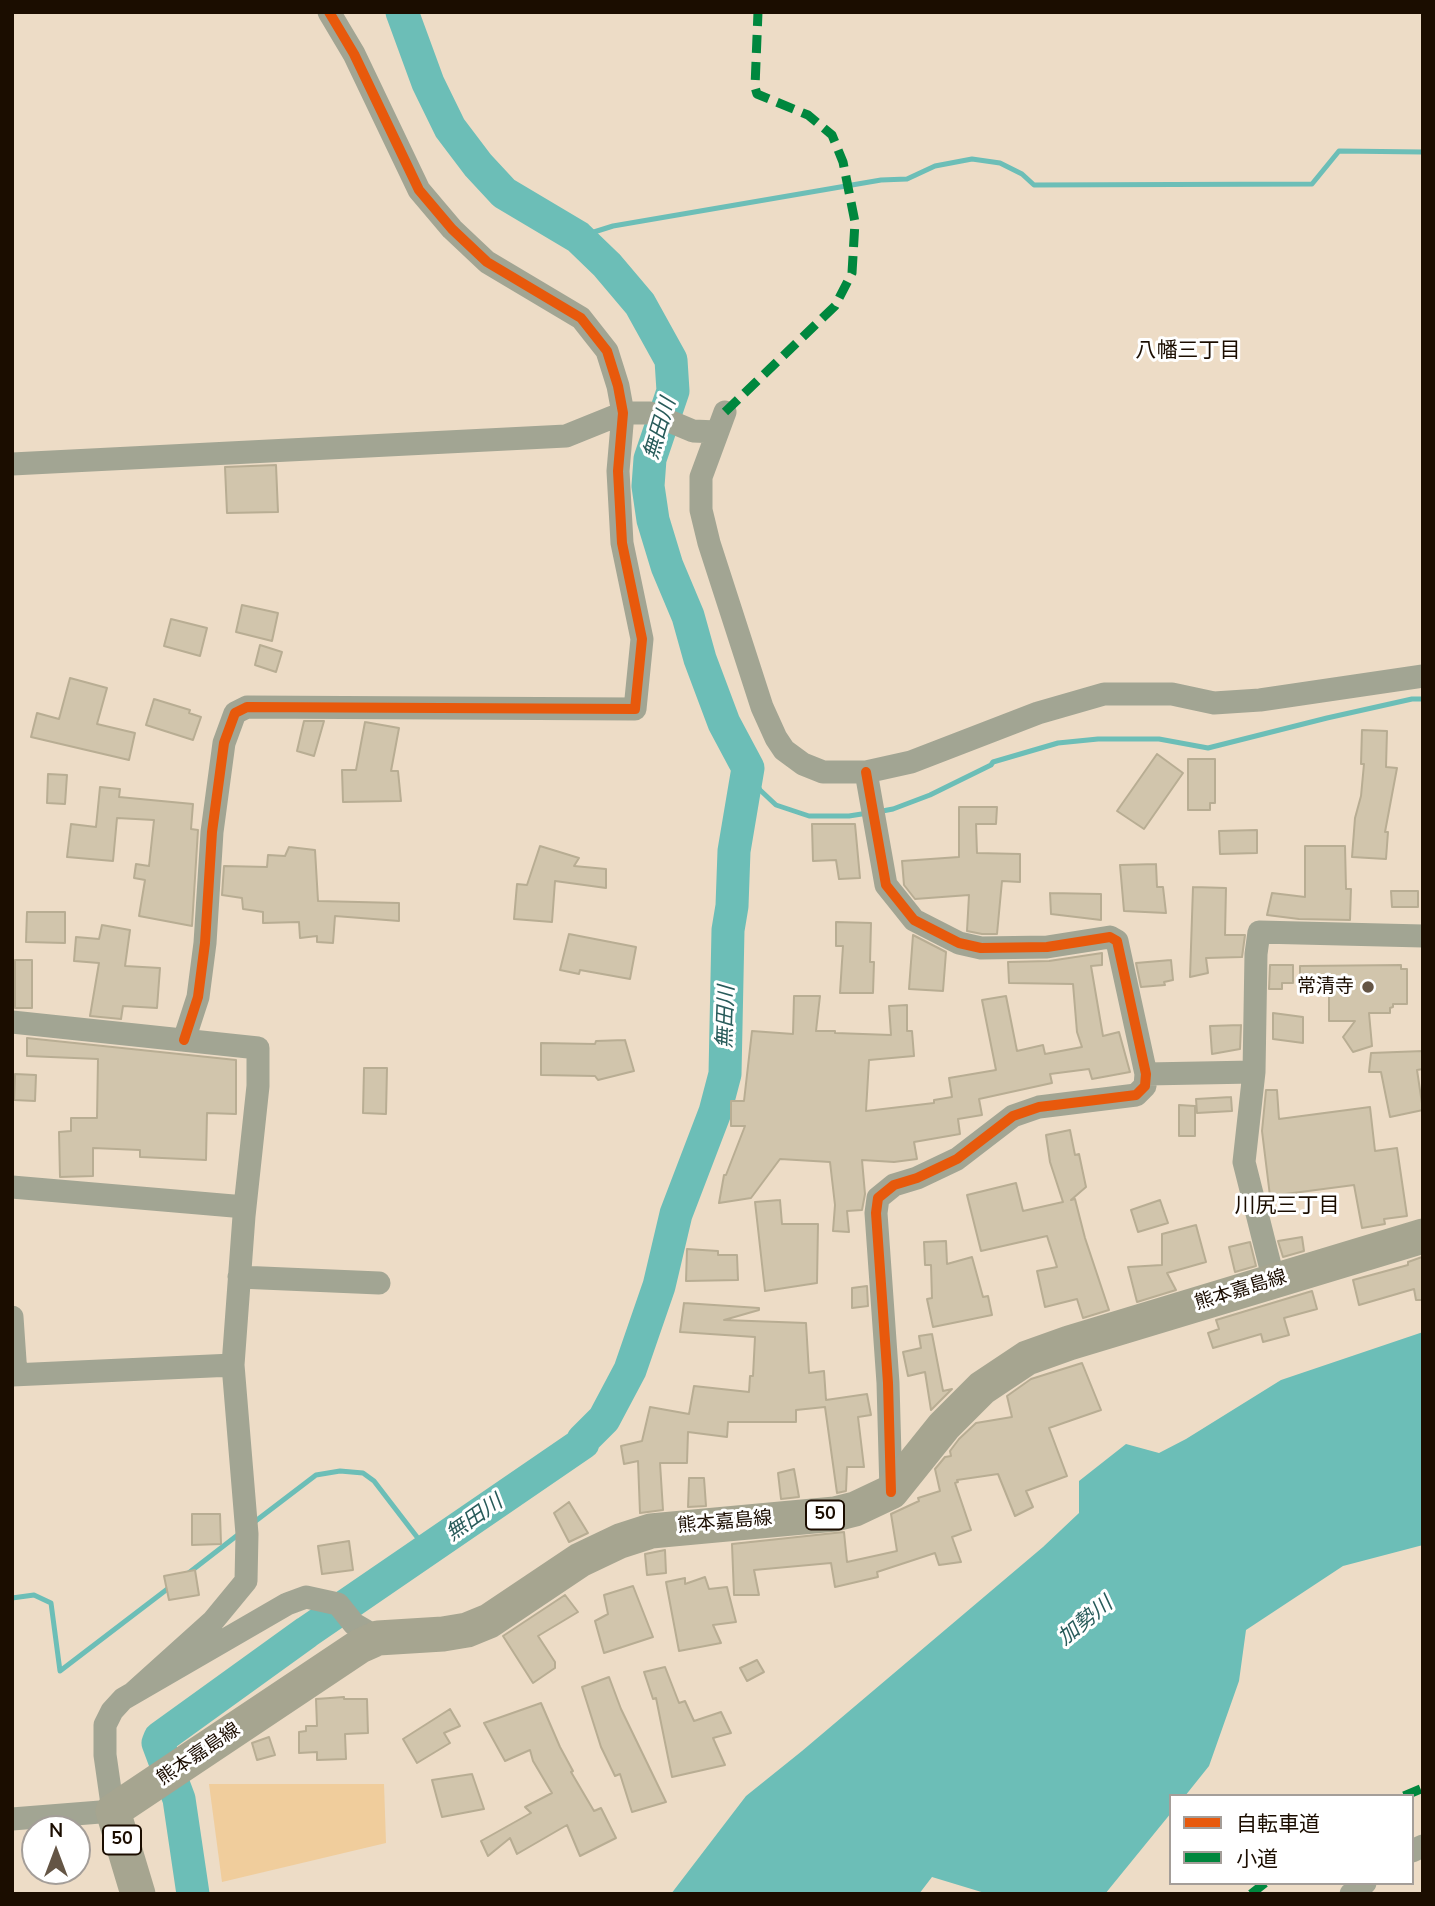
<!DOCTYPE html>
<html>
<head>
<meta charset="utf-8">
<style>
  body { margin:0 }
  #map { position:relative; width:1435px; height:1906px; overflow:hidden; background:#eddcc6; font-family:"Nunito Sans","Noto Sans JP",sans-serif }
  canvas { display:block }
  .frame { position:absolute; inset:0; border:14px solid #1b0d00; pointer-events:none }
  .legend { position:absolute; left:1169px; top:1794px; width:245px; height:91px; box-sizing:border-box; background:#fff; border:2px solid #a49e99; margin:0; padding:9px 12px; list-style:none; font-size:21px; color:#1b0d00 }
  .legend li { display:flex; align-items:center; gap:14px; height:35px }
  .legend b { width:35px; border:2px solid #a49e99 }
  .north { position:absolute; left:21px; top:1815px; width:70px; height:70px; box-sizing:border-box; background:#fff; border:2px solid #a49e99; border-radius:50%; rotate:0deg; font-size:19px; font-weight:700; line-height:28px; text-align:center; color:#1b0d00 }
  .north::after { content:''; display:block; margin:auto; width:24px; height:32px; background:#645545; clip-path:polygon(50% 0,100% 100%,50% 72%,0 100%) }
</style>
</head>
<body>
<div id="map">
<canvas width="1435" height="1906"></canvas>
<div class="frame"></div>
<ul class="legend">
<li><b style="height:9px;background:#e8590c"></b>自転車道</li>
<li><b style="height:9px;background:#00873e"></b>小道</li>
</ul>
<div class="north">N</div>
</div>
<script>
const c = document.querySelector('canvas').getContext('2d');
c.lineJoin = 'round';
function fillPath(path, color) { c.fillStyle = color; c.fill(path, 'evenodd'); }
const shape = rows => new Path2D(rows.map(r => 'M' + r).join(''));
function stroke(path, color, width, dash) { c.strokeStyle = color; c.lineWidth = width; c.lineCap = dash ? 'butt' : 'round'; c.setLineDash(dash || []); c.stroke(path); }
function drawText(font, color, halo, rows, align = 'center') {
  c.font = font + ' "Nunito Sans","Noto Sans JP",sans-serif'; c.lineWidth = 6; c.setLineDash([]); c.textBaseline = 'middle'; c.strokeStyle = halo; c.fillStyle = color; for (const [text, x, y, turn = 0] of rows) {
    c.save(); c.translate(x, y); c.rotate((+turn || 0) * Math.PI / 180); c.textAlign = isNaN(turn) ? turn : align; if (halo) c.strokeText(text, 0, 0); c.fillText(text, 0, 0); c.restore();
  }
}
fillPath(shape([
  [209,1784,384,1784,386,1843,222,1882]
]), '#f0cd9c');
fillPath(shape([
  [1423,1332,1423,1545,1343,1566,1246,1630,1239,1681,1209,1766,1185,1796,1171,1796,1171,1813,1105,1894,988,1894,932,1877,919,1894,671,1894,746,1796,802,1751,1043,1547,1079,1513,1079,1481,1126,1444,1159,1453,1186,1439,1281,1380]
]), '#6cbeb7');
stroke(shape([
  [578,237,613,226,881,180,907,179,935,166,972,159,1000,163,1022,174,1034,185,1312,184,1339,151,1423,152],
  [748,768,760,790,776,805,809,816,849,816,868,813],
  [877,812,893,809,930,795,991,765,993,762,1058,743,1098,739,1159,739,1208,748,1327,718,1412,699,1423,699],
  [253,1523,316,1475,340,1471,363,1473,374,1481,427,1550],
  [186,1575,239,1534],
  [12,1598,34,1595,51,1603,60,1671,170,1587]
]), '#6cbeb7', 5);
stroke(shape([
  [193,1894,179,1799,158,1743,160,1738,307,1632,583,1443,583,1440,604,1419,630,1370,659,1286,676,1214,715,1112,725,1074,728,930,732,906,734,851,748,768,724,723,700,659,688,616,667,566,653,520,648,486,650,459,673,391,671,360,640,304,607,265,578,237,504,193,478,165,450,128,428,83,402,12]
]), '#6cbeb7', 33);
const building = shape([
  [276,465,278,512,227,513,225,467,276,465],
  [242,605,278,613,272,641,236,632,242,605],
  [171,619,207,628,200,656,164,646,171,619],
  [260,645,282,652,276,672,255,665,260,645],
  [70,678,107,688,97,724,135,733,129,760,31,737,37,713,59,719,70,678],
  [154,699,190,710,189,713,201,717,193,740,146,725,154,699],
  [304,721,324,721,314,756,297,751,304,721],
  [365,722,399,728,391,771,398,771,401,801,343,802,342,770,356,770,365,722],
  [1362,730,1387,731,1386,767,1397,768,1385,832,1388,832,1386,859,1352,857,1355,818,1361,796,1364,764,1361,764,1362,730],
  [1157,754,1183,773,1144,829,1117,811,1157,754],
  [1188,759,1215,759,1215,803,1210,803,1210,810,1188,810,1188,759],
  [48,774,67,775,65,804,47,803,48,774],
  [100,787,120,789,119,797,193,804,191,829,198,830,192,926,139,916,145,880,134,878,136,864,149,866,154,820,117,818,113,861,67,857,71,824,96,827,100,787],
  [959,807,997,807,996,824,976,824,977,853,1020,854,1020,882,1002,881,997,934,982,934,967,931,969,895,915,899,904,885,902,861,959,857,959,807],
  [812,824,855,824,860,878,839,879,836,860,813,861,812,824],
  [1257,830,1257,853,1220,854,1219,831,1257,830],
  [540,846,579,858,574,866,606,869,606,888,555,881,552,922,514,919,517,884,527,885,540,846],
  [1305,846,1345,846,1346,889,1351,889,1350,920,1299,919,1267,915,1272,893,1305,897,1305,846],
  [289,847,315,850,318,901,399,903,399,921,335,916,333,943,317,942,317,936,300,938,299,922,263,923,263,912,243,909,242,898,222,895,224,866,267,867,268,855,285,856,289,847],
  [1156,864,1157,887,1163,887,1166,913,1124,911,1120,865,1156,864],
  [1193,887,1226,888,1225,935,1245,935,1242,957,1206,958,1208,973,1190,977,1193,887],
  [1391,891,1418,891,1418,907,1392,907,1391,891],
  [1050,893,1101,894,1101,920,1051,914,1050,893],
  [27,912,65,912,65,943,26,942,27,912],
  [836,922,871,923,870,962,874,962,873,993,840,993,843,946,836,946,836,922],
  [102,925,130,930,125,966,160,968,157,1008,123,1006,121,1019,90,1016,99,963,74,961,76,937,99,939,102,925],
  [569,934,636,947,630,979,580,970,579,974,560,970,569,934],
  [913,935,946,952,943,991,909,989,913,935],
  [1102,953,1102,965,1091,966,1103,1036,1119,1032,1130,1072,1092,1079,1089,1069,1050,1074,1052,1083,979,1099,982,1115,958,1119,960,1134,914,1142,917,1159,894,1162,862,1160,865,1194,862,1210,847,1211,849,1232,833,1231,835,1205,830,1162,780,1159,751,1198,719,1203,724,1175,726,1175,745,1126,731,1126,731,1101,744,1101,752,1031,793,1034,794,996,820,996,816,1031,835,1031,835,1033,891,1035,889,1006,907,1005,907,1031,912,1031,914,1056,869,1060,866,1111,934,1103,934,1100,952,1097,949,1078,996,1070,982,1000,1006,996,1017,1051,1043,1045,1045,1054,1082,1047,1077,1032,1073,984,1009,983,1008,962,1049,961,1102,953],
  [15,960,32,960,32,1008,15,1008,15,960],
  [1171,960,1173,980,1164,982,1165,985,1141,987,1136,963,1171,960],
  [1270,965,1293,965,1293,983,1282,983,1282,989,1269,989,1270,965],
  [1401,965,1401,969,1407,969,1407,1004,1393,1004,1393,1007,1390,1008,1390,1013,1369,1013,1372,1046,1353,1052,1343,1037,1355,1021,1329,1021,1329,980,1300,979,1300,966,1401,965],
  [1273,1013,1303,1017,1303,1043,1273,1039,1273,1013],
  [1241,1025,1240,1049,1212,1054,1210,1026,1241,1025],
  [27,1038,236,1060,236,1114,207,1113,206,1160,140,1157,140,1150,93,1148,93,1176,60,1177,59,1132,71,1131,71,1118,97,1118,98,1059,27,1056,27,1038],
  [625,1040,634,1071,598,1080,595,1076,541,1075,541,1043,595,1044,596,1041,625,1040],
  [1423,1051,1423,1069,1417,1070,1423,1110,1390,1117,1381,1072,1369,1072,1371,1053,1423,1051],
  [364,1068,387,1068,386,1114,363,1113,364,1068],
  [15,1074,36,1075,35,1101,14,1100,15,1074],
  [1266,1090,1277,1090,1279,1119,1370,1107,1375,1151,1397,1148,1407,1216,1384,1219,1385,1224,1362,1228,1354,1185,1270,1196,1262,1131,1266,1090],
  [1231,1097,1232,1111,1197,1113,1196,1099,1231,1097],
  [1179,1105,1195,1106,1195,1136,1179,1136,1179,1105],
  [1070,1130,1075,1155,1079,1154,1086,1187,1071,1200,1075,1199,1085,1238,1109,1310,1083,1318,1077,1299,1045,1307,1037,1271,1057,1267,1047,1236,981,1251,967,1195,1016,1183,1023,1211,1063,1202,1050,1162,1046,1135,1070,1130],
  [780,1200,782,1224,818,1224,817,1283,765,1291,755,1202,780,1200],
  [1160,1200,1168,1223,1138,1232,1131,1210,1160,1200],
  [1196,1225,1206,1262,1167,1273,1176,1290,1137,1302,1128,1267,1162,1265,1162,1234,1196,1225],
  [1302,1237,1304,1251,1283,1257,1278,1241,1302,1237],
  [946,1241,947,1264,972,1257,983,1297,988,1296,992,1315,933,1327,927,1299,932,1298,931,1265,925,1265,924,1242,946,1241],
  [1250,1242,1256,1266,1235,1272,1229,1247,1250,1242],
  [687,1249,718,1251,718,1255,737,1255,738,1280,686,1281,687,1249],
  [1422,1257,1423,1300,1416,1300,1414,1289,1359,1305,1353,1280,1408,1265,1408,1262,1422,1257],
  [867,1286,868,1306,852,1308,852,1288,867,1286],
  [1312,1291,1317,1309,1284,1318,1289,1335,1263,1342,1261,1334,1213,1348,1208,1333,1219,1329,1216,1320,1312,1291],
  [684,1303,759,1308,759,1310,724,1320,806,1323,809,1373,824,1371,826,1400,867,1394,871,1415,858,1417,864,1467,847,1467,846,1491,837,1493,825,1407,796,1410,796,1422,728,1422,727,1437,688,1432,687,1463,660,1463,663,1510,640,1513,638,1461,624,1464,621,1446,642,1441,650,1407,689,1414,694,1386,749,1392,750,1376,753,1376,755,1337,680,1332,684,1303],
  [932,1334,943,1391,952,1389,931,1410,925,1372,908,1376,903,1352,921,1348,919,1336,932,1334],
  [1082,1363,1101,1410,1049,1428,1067,1476,1026,1491,1033,1507,1015,1516,998,1474,957,1480,958,1482,955,1483,971,1530,952,1537,961,1562,939,1565,935,1553,877,1572,878,1577,835,1587,831,1563,754,1570,759,1595,734,1595,732,1544,844,1532,847,1562,897,1551,891,1514,919,1501,918,1498,940,1491,935,1469,945,1457,951,1456,950,1451,959,1439,976,1423,1012,1417,1007,1396,1031,1379,1082,1363],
  [794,1469,799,1497,781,1499,778,1473,794,1469],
  [689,1478,704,1478,706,1506,688,1507,689,1478],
  [569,1502,588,1533,569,1542,554,1513,569,1502],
  [192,1514,220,1514,221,1544,192,1545,192,1514],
  [349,1541,353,1570,322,1574,318,1546,349,1541],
  [665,1550,666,1573,647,1575,645,1554,665,1550],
  [195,1570,199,1595,169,1600,164,1576,195,1570],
  [705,1577,709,1589,727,1587,736,1622,713,1625,721,1643,679,1651,666,1582,685,1578,685,1584,705,1577],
  [633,1586,653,1637,604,1653,595,1621,608,1614,604,1595,633,1586],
  [565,1595,578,1612,538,1636,555,1662,555,1668,533,1683,503,1636,565,1595],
  [757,1660,764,1672,747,1681,740,1668,757,1660],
  [665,1667,679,1703,685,1701,694,1721,721,1712,731,1733,713,1738,725,1765,672,1777,656,1698,653,1699,644,1672,665,1667],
  [609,1677,621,1709,666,1802,632,1812,620,1774,615,1776,601,1747,582,1687,609,1677],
  [344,1697,344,1699,367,1699,368,1733,345,1734,346,1759,317,1760,317,1752,299,1753,299,1732,306,1731,306,1726,317,1726,316,1699,344,1697],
  [541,1703,560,1747,573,1771,571,1772,594,1811,601,1808,616,1838,580,1856,567,1825,517,1854,510,1838,488,1856,481,1841,531,1813,525,1807,552,1793,533,1761,530,1750,505,1761,484,1723,541,1703],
  [450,1709,460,1726,444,1733,450,1743,417,1763,403,1739,450,1709],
  [269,1737,275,1755,257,1760,252,1743,269,1737],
  [472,1774,484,1809,442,1817,432,1780,472,1774]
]);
fillPath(building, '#d1c5ac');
stroke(building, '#b8ad93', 2);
stroke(shape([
  [725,412,701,477,701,510,709,543,762,707,776,738,784,750,803,764,823,772,866,772,911,762,1038,713,1104,694,1172,694,1214,703,1260,700,1423,676],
  [12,464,566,436,623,413,650,413,693,431,717,432],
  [866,772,886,885,914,920,959,943,981,948,1047,947,1110,937,1117,941,1146,1074,1145,1086,1136,1095,1039,1107,1013,1116,957,1159,917,1178,894,1185,878,1198,876,1213,888,1383,891,1492],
  [12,1022,258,1048,258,1086,244,1216,233,1365,247,1534,246,1581,213,1621,133,1693],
  [184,1040,198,997,205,943,212,832,224,743,235,713,247,707,635,709,642,639,622,543,618,471,623,413,618,386,607,351,581,318,487,262,452,229,419,190,354,54,329,12],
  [1146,1074,1254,1072],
  [12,1187,245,1207],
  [239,1277,379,1283],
  [1274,1281,1244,1162,1254,1072,1256,954,1259,932,1423,936],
  [12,1317,16,1375],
  [12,1375,233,1365],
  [12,1819,113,1811,105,1755,105,1725,112,1711,123,1699,287,1604,306,1597,338,1604,354,1624,378,1638],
  [1412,1851,1423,1846],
  [1351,1894,1365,1883]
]), '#a2a593', 23);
stroke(shape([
  [138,1894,113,1811,360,1646,378,1638,443,1634,467,1630,489,1621,580,1560,620,1541,651,1531,835,1514,855,1509,891,1492,944,1426,982,1388,1027,1358,1069,1343,1423,1236]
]), '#a6a590', 35);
stroke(shape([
  [725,412,835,306,852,273,855,222,843,162,832,135,808,115,757,94,755,87,758,12],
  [1404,1796,1423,1788],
  [1251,1894,1265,1883]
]), '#00873e', 9, [18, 9]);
stroke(shape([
  [866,772,886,885,914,920,959,943,981,948,1047,947,1110,937,1117,941,1146,1074,1145,1086,1136,1095,1039,1107,1013,1116,957,1159,917,1178,894,1185,878,1198,876,1213,888,1383,891,1492],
  [184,1040,198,997,205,943,212,832,224,743,235,713,247,707,635,709,642,639,622,543,618,471,623,413,618,386,607,351,581,318,487,262,452,229,419,190,354,54,329,12]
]), '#e8590c', 10);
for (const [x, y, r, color] of [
  [1368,987,7,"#645545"]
]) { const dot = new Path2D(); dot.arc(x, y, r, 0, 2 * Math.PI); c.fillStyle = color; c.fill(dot); stroke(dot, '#fff', 2.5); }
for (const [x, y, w] of [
  [825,1515,38],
  [122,1840,38]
]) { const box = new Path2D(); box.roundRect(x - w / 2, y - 14.5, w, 29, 5); c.fillStyle = '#fff'; c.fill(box); stroke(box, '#1b0d00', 2); }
drawText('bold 18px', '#1b0d00', null, [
  ["50",825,1515],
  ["50",122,1840]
]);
drawText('19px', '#1b0d00', '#fff', [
  ["常清寺",1354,987]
], 'right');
drawText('19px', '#1b0d00', '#fff', [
  ["熊本嘉島線",1241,1291,-17],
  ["熊本嘉島線",725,1523,-5],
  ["熊本嘉島線",199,1755,-34]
]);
drawText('21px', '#1b0d00', '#fff', [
  ["八幡三丁目",1188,352],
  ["川尻三丁目",1287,1207]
]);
drawText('italic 21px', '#285b5a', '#fff', [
  ["無田川",661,429,-73],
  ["無田川",727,1017,-88],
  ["無田川",475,1519,-35],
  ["加勢川",1086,1622,-39]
]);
</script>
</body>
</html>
